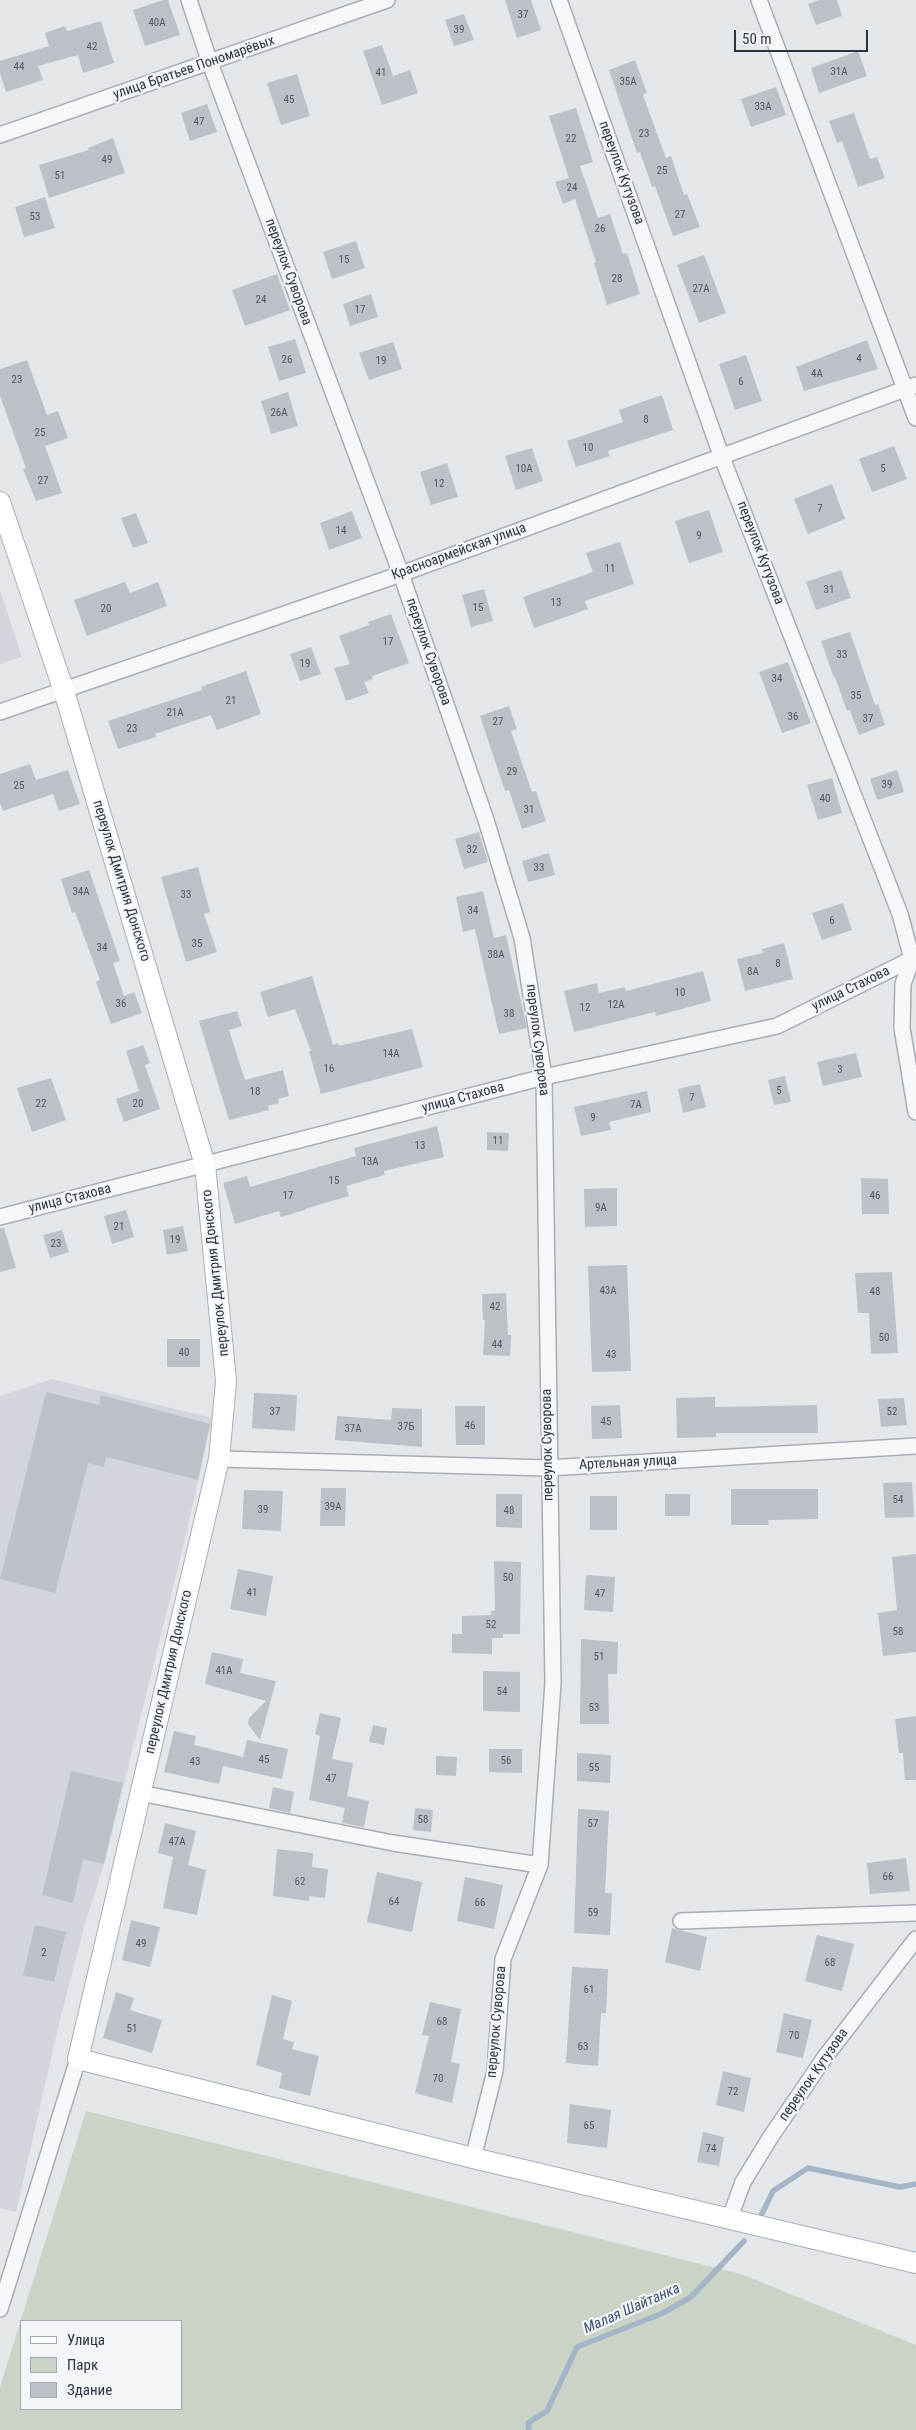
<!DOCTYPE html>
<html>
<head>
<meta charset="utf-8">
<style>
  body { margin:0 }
  #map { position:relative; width:916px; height:2430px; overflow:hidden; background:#e4e7ea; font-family:"Roboto Condensed",sans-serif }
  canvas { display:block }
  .legend { position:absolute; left:20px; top:2320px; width:162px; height:90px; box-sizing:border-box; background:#f3f5f8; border:1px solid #a4a8af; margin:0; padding:6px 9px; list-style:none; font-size:15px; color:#2d3541 }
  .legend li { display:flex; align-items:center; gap:10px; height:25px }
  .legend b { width:25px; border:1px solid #a4a8af }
  .scale { position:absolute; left:734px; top:30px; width:134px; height:22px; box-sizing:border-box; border:2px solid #2d3541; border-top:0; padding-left:6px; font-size:15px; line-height:18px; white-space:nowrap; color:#2d3541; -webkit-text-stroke:4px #f3f5f8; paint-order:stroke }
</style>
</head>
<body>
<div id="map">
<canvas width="916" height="2430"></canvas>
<ul class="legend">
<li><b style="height:6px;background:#fff"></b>Улица</li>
<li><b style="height:14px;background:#cad3c6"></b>Парк</li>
<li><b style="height:14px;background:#bcc0c7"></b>Здание</li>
</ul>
<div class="scale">50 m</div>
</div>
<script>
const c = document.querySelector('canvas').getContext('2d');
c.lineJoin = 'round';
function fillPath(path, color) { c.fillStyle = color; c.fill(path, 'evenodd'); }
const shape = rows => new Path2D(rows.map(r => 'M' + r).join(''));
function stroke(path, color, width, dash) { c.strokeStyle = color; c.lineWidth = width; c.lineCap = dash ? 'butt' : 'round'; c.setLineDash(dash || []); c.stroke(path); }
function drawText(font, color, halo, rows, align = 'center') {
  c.font = font + ' "Roboto Condensed",sans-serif'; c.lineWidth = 4.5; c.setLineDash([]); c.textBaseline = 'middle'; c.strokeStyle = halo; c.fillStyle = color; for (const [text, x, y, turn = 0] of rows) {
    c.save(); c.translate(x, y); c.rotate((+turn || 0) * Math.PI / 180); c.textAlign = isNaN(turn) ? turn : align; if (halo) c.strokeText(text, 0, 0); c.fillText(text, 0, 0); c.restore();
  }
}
fillPath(shape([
  [0,590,22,657,0,664],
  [52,1379,212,1418,186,1535,104,1864,85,1924,58,2028,16,2212,0,2208,0,1396]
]), '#d2d6dc');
fillPath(shape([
  [86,2111,741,2274,916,2345,916,2430,0,2430,0,2387],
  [21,2321,181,2321,181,2409,21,2409]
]), '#cad3c6');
stroke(shape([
  [759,2220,773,2191,808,2168,900,2187,916,2184],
  [529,2430,528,2423,547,2411,577,2347,663,2313,691,2297,744,2241]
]), '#a3b5c6', 5.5);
fillPath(shape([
  [163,0,168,0,180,35,145,46,133,10],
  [505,0,531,0,541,30,517,38],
  [819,0,837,0,842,16,816,25,808,4],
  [464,14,474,40,454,46,445,20],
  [101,21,114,63,83,73,78,55,38,66,43,80,6,92,0,73,0,61,49,46,45,33,65,26,67,31],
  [382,45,393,76,410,70,418,93,382,105,363,51],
  [858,51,867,76,819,93,811,68],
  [635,60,647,93,643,95,666,158,671,156,684,195,687,194,700,227,673,236,655,186,652,187,640,152,637,153,609,70],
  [297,74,310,116,281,125,267,83],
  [776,87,786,115,751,127,741,99],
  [207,104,217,132,190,141,181,113],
  [576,108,593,162,580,166,598,218,610,214,623,254,627,253,640,294,607,305,594,263,596,262,575,199,563,204,555,182,569,178,549,116],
  [854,113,870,159,877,157,885,178,858,187,842,141,837,143,829,121],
  [113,138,125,173,49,198,39,165,89,150,88,148],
  [45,197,55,228,24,237,15,207],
  [356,241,365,268,332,279,323,252],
  [704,255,726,313,699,323,677,265],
  [277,274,290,310,245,326,232,290],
  [371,294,378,317,350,326,343,304],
  [295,339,306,373,279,381,268,347],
  [867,340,878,369,804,391,796,367],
  [393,342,402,369,369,380,359,353],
  [746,355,762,401,735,410,719,364],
  [27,360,47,415,58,411,68,438,45,446,62,493,36,501,23,469,26,468,0,396,0,369],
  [288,392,298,426,271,434,261,401],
  [662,395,673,430,608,451,610,456,576,467,567,441,623,422,619,410],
  [894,446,907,479,872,492,859,459],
  [532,448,543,481,516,490,505,456],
  [447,463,458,497,431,505,420,472],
  [832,484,845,519,808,534,794,499],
  [709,510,723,552,689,563,675,521],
  [352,511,362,538,329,550,320,523],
  [136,513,148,543,133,548,121,518],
  [620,542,634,584,585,601,588,609,534,628,523,597,593,572,586,553],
  [841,570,851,598,816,610,806,582],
  [125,582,130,593,158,582,167,606,87,636,74,600],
  [484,589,493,621,471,627,462,595],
  [391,614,409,663,372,676,373,679,364,682,369,693,346,701,334,668,350,664,339,636,369,625,368,622],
  [850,632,875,705,878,704,885,725,859,735,850,710,847,711,835,677,834,678,821,641],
  [311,647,321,674,300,681,290,654],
  [788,662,811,723,782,733,759,672],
  [246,671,261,714,217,730,211,715,155,734,156,737,118,749,108,721,202,690,201,687],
  [509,706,517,729,511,731,532,792,536,791,546,821,522,829,509,790,505,791,480,716],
  [30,764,36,780,68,770,80,804,59,811,53,794,3,811,0,803,0,774],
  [897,770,904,792,877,800,870,779],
  [832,778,842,813,818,820,807,785],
  [479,832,488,862,464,869,455,839],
  [549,853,555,875,528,882,522,861],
  [198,867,210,912,204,914,217,952,186,962,161,877],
  [89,870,120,961,113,963,124,996,134,992,142,1013,111,1024,96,982,100,980,75,912,72,913,61,879],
  [483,891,494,938,506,935,527,1028,499,1034,475,929,463,932,456,897],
  [843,903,852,930,822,940,812,913],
  [784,943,793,979,745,991,737,959,763,953,762,949],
  [703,971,711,1001,656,1016,655,1012,574,1032,564,991,597,983,599,993,625,987,626,991],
  [312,976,333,1045,338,1043,339,1046,412,1029,423,1067,321,1094,309,1051,311,1051,295,1009,268,1017,260,992],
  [237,1011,242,1026,229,1030,245,1080,283,1070,289,1096,278,1099,279,1103,268,1106,269,1110,229,1120,199,1021],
  [143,1045,150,1063,145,1065,160,1109,124,1122,116,1099,139,1091,126,1051],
  [856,1053,862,1077,823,1086,817,1062],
  [785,1076,791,1102,774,1105,768,1080],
  [51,1078,66,1120,32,1132,17,1088],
  [700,1084,706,1107,683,1113,678,1089],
  [647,1091,651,1112,609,1122,611,1130,581,1136,574,1107],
  [437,1126,444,1157,384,1171,385,1175,346,1186,349,1196,305,1209,305,1210,281,1217,279,1211,235,1224,223,1183,247,1176,250,1187,356,1156,354,1148],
  [487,1132,509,1133,508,1151,487,1150],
  [861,1178,888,1179,889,1214,862,1214],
  [617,1188,617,1226,585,1227,584,1189],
  [126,1210,134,1237,112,1244,104,1216],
  [183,1226,188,1251,167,1255,163,1230],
  [0,1228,4,1228,16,1268,0,1272],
  [62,1230,69,1252,50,1258,43,1235],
  [627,1265,631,1371,592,1372,588,1266],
  [892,1272,898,1353,871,1354,869,1313,858,1313,855,1273],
  [506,1293,508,1335,511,1335,510,1356,483,1355,485,1320,483,1320,482,1294],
  [167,1339,200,1339,200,1367,167,1367],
  [46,1392,99,1405,101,1395,210,1424,198,1480,106,1457,104,1467,88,1463,55,1593,0,1579],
  [254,1393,297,1395,295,1431,252,1428],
  [715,1397,715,1407,817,1405,818,1433,716,1433,716,1437,677,1438,676,1398],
  [904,1398,907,1425,881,1427,878,1399],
  [620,1405,622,1438,592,1439,591,1406],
  [455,1406,485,1406,485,1445,456,1445],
  [392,1408,422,1409,422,1447,335,1440,337,1416,391,1420],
  [912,1482,914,1517,885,1518,883,1483],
  [321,1488,346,1488,345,1526,320,1526],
  [731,1489,818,1489,818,1519,768,1520,769,1525,731,1525],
  [244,1490,283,1491,281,1531,242,1529],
  [496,1494,522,1494,522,1528,496,1527],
  [665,1494,690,1494,690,1516,665,1516],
  [590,1496,617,1496,617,1530,590,1530],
  [916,1554,916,1652,883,1656,878,1613,897,1610,892,1557],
  [494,1561,521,1562,520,1634,503,1634,503,1638,492,1638,492,1654,452,1653,452,1634,462,1634,462,1616,491,1615,491,1611,495,1611],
  [238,1569,273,1576,266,1616,230,1609],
  [586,1575,615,1577,613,1612,584,1610],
  [581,1639,618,1642,617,1674,608,1674,609,1724,580,1724],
  [212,1652,243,1659,240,1673,276,1681,260,1740,248,1724,249,1718,266,1701,205,1684],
  [483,1671,520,1672,520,1712,483,1711],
  [320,1713,341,1718,332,1759,353,1763,345,1808,309,1800,320,1736,315,1734],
  [916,1716,916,1780,905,1780,903,1753,899,1753,895,1719],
  [373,1725,387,1728,384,1745,369,1742],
  [174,1731,196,1736,194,1745,243,1757,247,1740,288,1749,282,1779,223,1766,219,1784,164,1772],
  [489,1749,522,1749,522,1773,489,1772],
  [577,1753,611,1755,610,1783,577,1781],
  [436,1756,457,1757,456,1776,436,1775],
  [71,1771,123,1783,104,1864,83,1859,73,1903,42,1895],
  [273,1787,294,1792,290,1813,269,1808],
  [347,1796,369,1801,364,1827,342,1823],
  [415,1808,433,1810,431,1832,413,1830],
  [578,1809,609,1811,605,1893,612,1893,610,1935,574,1933],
  [165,1823,196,1831,188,1865,206,1870,197,1915,163,1908,173,1857,158,1853],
  [277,1849,313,1853,312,1867,328,1869,325,1898,309,1896,309,1901,273,1896],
  [906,1858,910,1891,870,1894,867,1863],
  [377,1872,422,1882,412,1932,367,1922],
  [465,1877,503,1885,494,1929,457,1921],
  [131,1920,160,1927,150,1967,122,1960],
  [35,1925,66,1932,54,1982,23,1975],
  [672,1928,707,1937,700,1971,665,1962],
  [817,1935,854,1944,842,1991,805,1981],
  [572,1967,608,1969,606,2013,601,2013,598,2066,566,2063],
  [116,1992,134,1998,130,2010,162,2020,152,2053,103,2038],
  [272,1995,292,2001,283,2039,294,2042,292,2049,319,2056,310,2096,279,2088,282,2073,256,2065],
  [430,2002,461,2009,451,2062,460,2064,452,2103,415,2093,429,2036,422,2035],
  [784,2013,812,2020,803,2058,776,2052],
  [723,2071,751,2078,744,2112,716,2105],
  [570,2104,611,2110,607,2148,567,2143],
  [703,2132,724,2137,719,2166,697,2162]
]), '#bcc0c7');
const street = shape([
  [189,0,210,63,401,574,486,820,522,938,544,1077,553,1683,540,1865,503,1959,495,2071,473,2158],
  [559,0,721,455,900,914,912,959,903,984,902,1028,916,1112],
  [759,0,916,418],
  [0,135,387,0],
  [0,712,401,574,916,385],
  [0,1217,544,1077,777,1026,916,957],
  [219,1459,548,1468,916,1446],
  [140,1793,393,1843,540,1865],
  [681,1921,916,1913],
  [729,2220,743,2182,770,2138,825,2057,916,1939],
  [0,2309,78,2059]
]);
const secondary = shape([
  [0,502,64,691,205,1165,226,1381,219,1459,78,2059,473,2158,916,2263]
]);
stroke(street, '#a9aeb4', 18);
stroke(secondary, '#a9aeb4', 22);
stroke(street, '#f6f7f9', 15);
stroke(secondary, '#fff', 20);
drawText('11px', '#515862', null, [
  ["37",523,15],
  ["40А",157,23],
  ["39",459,30],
  ["42",92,47],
  ["44",19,67],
  ["31А",839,72],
  ["41",381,73],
  ["35А",628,82],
  ["45",289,100],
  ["33А",763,107],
  ["47",199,122],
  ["23",644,134],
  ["22",571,139],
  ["49",107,160],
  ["25",662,171],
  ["51",60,176],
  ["24",572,188],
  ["27",680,215],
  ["53",35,217],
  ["26",600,229],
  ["15",344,260],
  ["28",617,279],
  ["27А",701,289],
  ["24",261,300],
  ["17",360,310],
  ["4",859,359],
  ["26",287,360],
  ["19",381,361],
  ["4А",817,374],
  ["23",17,380],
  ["6",741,382],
  ["26А",279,413],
  ["8",646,420],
  ["25",40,433],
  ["10",588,448],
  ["10А",524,469],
  ["5",883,469],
  ["27",43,481],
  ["12",439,484],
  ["7",820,509],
  ["14",341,531],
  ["9",699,536],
  ["11",610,569],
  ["31",829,590],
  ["13",556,603],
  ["15",478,608],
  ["20",106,609],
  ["17",388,642],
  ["33",842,655],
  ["19",305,664],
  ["34",777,679],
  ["35",856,696],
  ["21",231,701],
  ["21А",175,713],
  ["36",793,717],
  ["37",868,719],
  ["27",498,722],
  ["23",132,729],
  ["29",512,772],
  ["39",887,785],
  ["25",19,786],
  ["40",825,799],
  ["31",529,810],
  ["32",472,850],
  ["33",539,868],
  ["34А",81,892],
  ["33",186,895],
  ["34",473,911],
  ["6",832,921],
  ["35",197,944],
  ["34",102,948],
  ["38А",496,955],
  ["8",778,964],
  ["8А",753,972],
  ["10",680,993],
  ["36",121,1004],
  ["12А",616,1005],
  ["12",585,1008],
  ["38",509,1014],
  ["14А",391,1054],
  ["16",329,1069],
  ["3",840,1070],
  ["5",779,1091],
  ["18",255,1092],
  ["7",692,1098],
  ["22",41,1104],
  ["20",138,1104],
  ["7А",636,1105],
  ["9",593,1118],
  ["11",498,1141],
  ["13",420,1146],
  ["13А",370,1162],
  ["15",334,1181],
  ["17",288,1196],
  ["46",875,1196],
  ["9А",601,1208],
  ["21",119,1227],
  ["19",175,1240],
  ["23",56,1244],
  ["43А",608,1291],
  ["48",875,1292],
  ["42",495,1307],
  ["50",884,1338],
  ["44",497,1345],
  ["40",184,1353],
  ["43",611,1355],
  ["37",275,1412],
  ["52",892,1412],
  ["45",606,1422],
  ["46",470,1426],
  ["37Б",406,1427],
  ["37А",353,1429],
  ["54",898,1500],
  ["39А",333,1507],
  ["39",263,1510],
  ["48",509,1511],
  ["50",508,1578],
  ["41",252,1593],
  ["47",600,1594],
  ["52",491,1625],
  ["58",898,1632],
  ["51",599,1657],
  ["41А",224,1671],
  ["54",502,1692],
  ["53",594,1708],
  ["45",264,1760],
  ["56",506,1761],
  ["43",195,1762],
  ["55",594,1768],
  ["47",331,1779],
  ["58",423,1820],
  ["57",593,1824],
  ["47А",177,1842],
  ["66",888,1877],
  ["62",300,1882],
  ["64",394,1902],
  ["66",480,1903],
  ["59",593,1913],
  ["49",141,1944],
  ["2",44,1953],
  ["68",830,1963],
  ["61",589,1990],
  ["68",442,2022],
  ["51",132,2029],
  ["70",794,2036],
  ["63",583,2047],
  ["70",438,2079],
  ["72",733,2092],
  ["65",589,2126],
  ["74",711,2149]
]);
drawText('14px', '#2d3541', '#f3f5f8', [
  ["улица Братьев Пономарёвых",194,68,-19],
  ["переулок Кутузова",621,173,70],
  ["переулок Суворова",288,272,70],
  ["Красноармейская улица",459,552,-20],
  ["переулок Кутузова",760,553,69],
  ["переулок Суворова",428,652,71],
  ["переулок Дмитрия Донского",121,881,73],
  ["улица Стахова",851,989,-26],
  ["переулок Суворова",537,1040,83],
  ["улица Стахова",463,1098,-15],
  ["улица Стахова",70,1199,-14],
  ["переулок Дмитрия Донского",216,1273,-96],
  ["переулок Суворова",548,1445,-91],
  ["Артельная улица",628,1463,-3],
  ["переулок Дмитрия Донского",169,1672,-77],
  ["переулок Суворова",497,2022,-85],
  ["переулок Кутузова",814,2075,-55]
]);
drawText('italic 15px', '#3c5571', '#f3f5f8', [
  ["Малая Шайтанка",632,2309,-24]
]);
</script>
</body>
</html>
